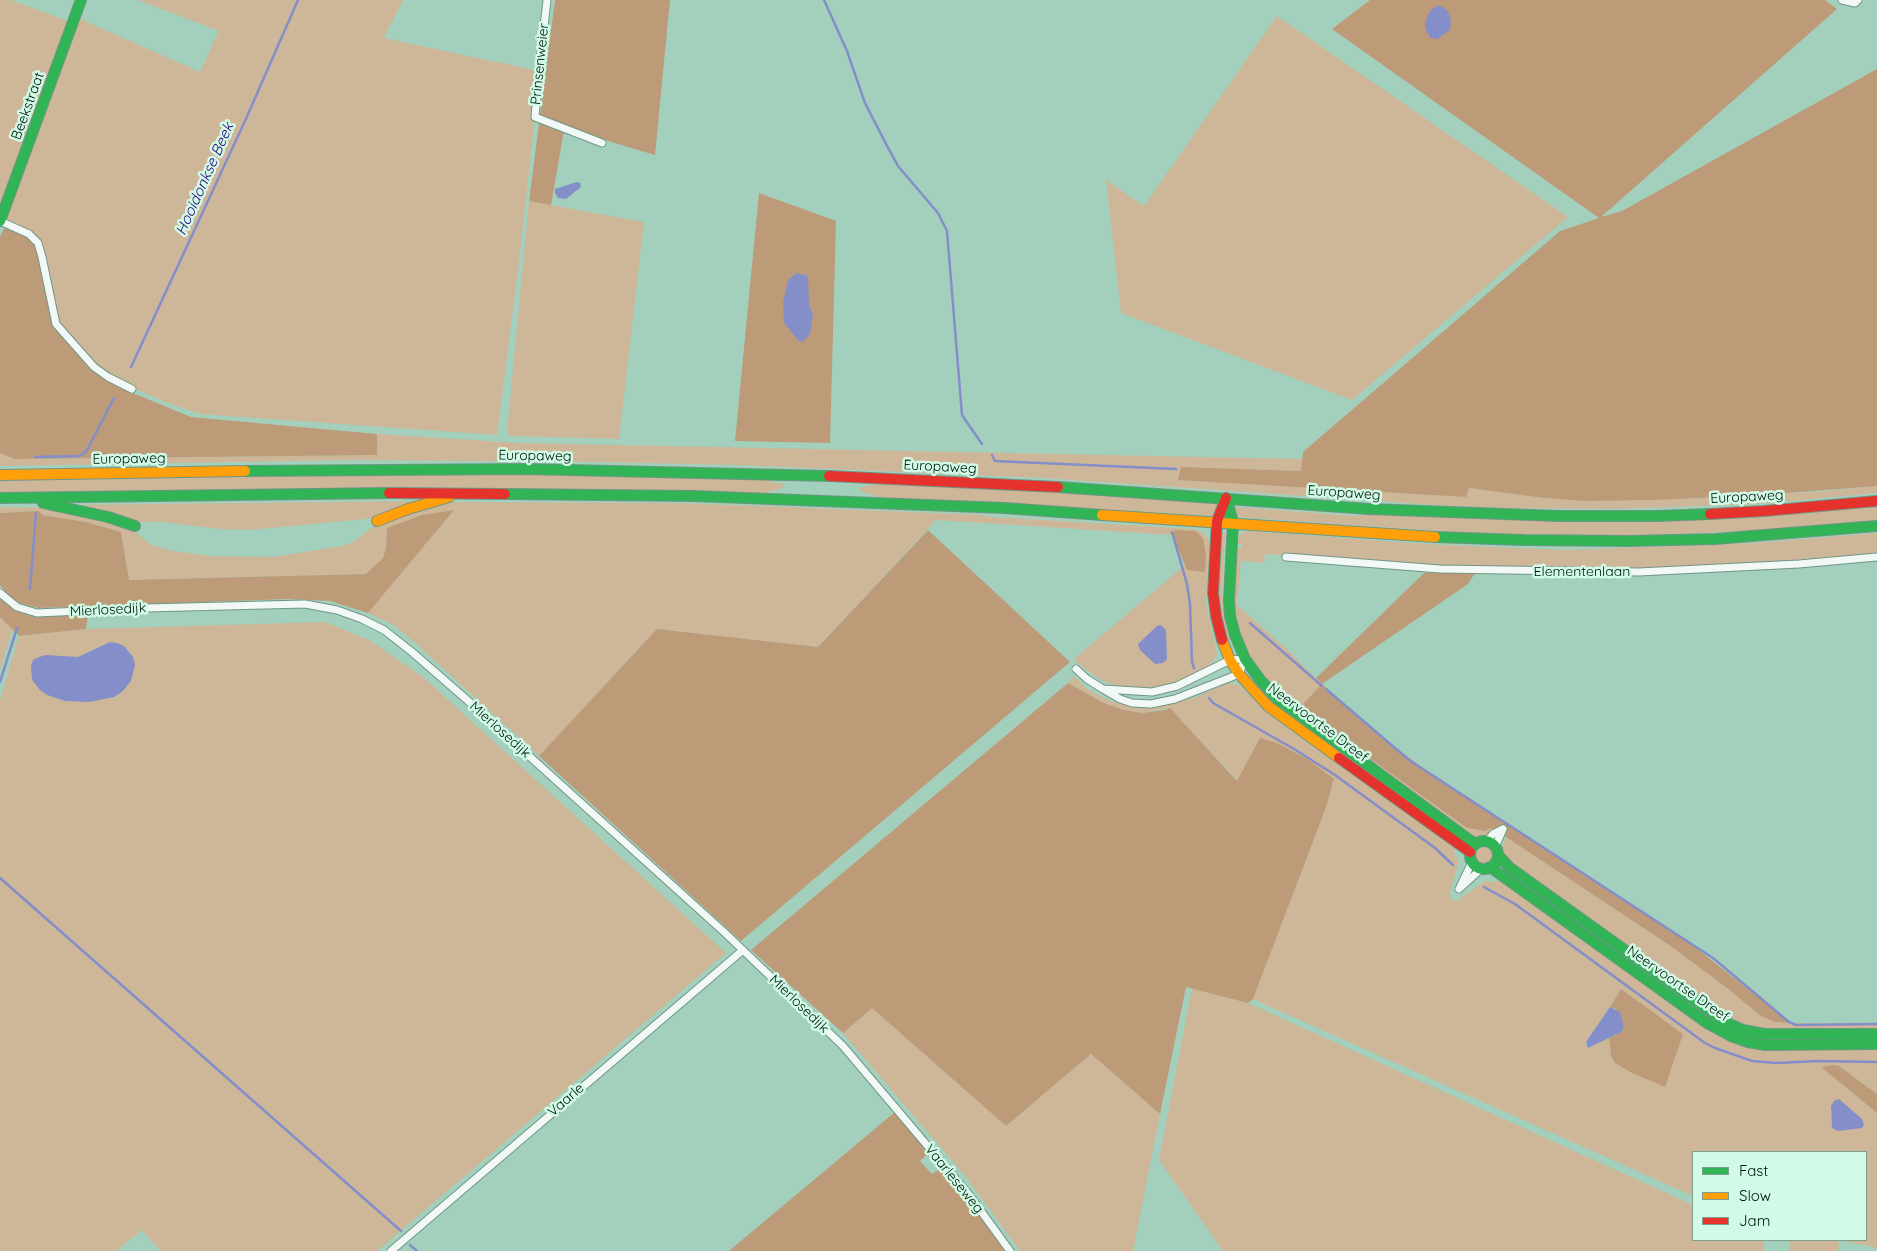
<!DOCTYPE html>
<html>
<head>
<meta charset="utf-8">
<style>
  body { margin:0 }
  #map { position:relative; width:1877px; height:1251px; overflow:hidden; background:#a3d0bc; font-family:Quicksand,sans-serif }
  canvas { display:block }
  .legend { position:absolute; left:1692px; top:1151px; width:175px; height:90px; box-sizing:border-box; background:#d2fbe7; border:1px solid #7e9f8f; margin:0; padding:6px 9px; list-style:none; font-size:15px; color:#00140a }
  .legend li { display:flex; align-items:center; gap:10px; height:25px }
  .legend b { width:25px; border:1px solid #7e9f8f }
</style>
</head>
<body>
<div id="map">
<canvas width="1877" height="1251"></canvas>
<ul class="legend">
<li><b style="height:6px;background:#30b455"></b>Fast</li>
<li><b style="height:6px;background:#ff9f0a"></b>Slow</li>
<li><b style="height:6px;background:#e5322d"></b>Jam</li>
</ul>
</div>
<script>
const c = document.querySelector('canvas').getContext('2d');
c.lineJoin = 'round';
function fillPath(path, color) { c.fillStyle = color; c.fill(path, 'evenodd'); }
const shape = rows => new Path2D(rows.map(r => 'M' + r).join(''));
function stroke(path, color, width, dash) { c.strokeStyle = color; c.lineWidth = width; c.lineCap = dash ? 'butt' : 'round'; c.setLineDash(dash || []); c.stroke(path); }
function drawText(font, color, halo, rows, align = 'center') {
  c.font = font + ' Quicksand,sans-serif'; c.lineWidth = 5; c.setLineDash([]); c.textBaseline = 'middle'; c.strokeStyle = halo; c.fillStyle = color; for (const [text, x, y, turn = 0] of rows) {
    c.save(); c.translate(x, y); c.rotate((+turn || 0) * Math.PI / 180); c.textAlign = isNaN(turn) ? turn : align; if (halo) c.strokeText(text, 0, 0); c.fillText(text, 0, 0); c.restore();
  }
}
fillPath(shape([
  [0,0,11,0,73,23,78,18,200,72,219,31,138,0,403,0,384,38,539,71,535,117,518,270,497,435,200,414,168,403,91,370,56,324,29,232,9,221,0,208],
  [1277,16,1568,217,1352,400,1121,313,1106,180,1144,206],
  [529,201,644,222,619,439,510,436,507,432],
  [377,434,519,443,1302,459,1301,471,1182,467,1178,479,1466,497,1469,488,1544,498,1584,501,1654,500,1817,492,1877,486,1877,493,1759,504,1616,509,1511,508,1450,506,1044,478,740,465,596,462,356,460,0,466,0,453,15,459,377,455],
  [455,473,769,478,769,482,784,484,784,487,775,491,769,491,768,494,0,494,0,478],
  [876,482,1199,500,1217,504,1216,516,878,497,876,495,868,494,858,489,866,486,876,485],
  [424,501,375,518,250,530,220,529,162,522,134,522,71,505],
  [454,502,672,503,787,507,981,515,993,517,1194,529,1204,533,1209,540,1210,545,1210,560,1207,579,1206,602,1217,654,1210,666,1194,675,1181,682,1153,690,1128,689,1103,681,1083,668,1074,659,1185,565,1205,572,1175,530,1172,535,936,520,818,647,657,629,539,756,412,640,395,626,368,613,453,511,387,528,386,548,383,558,366,574,129,580,121,532,86,522,43,515,39,511,0,513,0,507,54,508,132,530,152,545,172,551,211,556,273,557,342,546,353,542,375,525,432,505],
  [1877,506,1877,521,1788,529,1634,536,1484,534,1235,517,1235,507,1355,516,1376,514,1489,519],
  [1247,531,1442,545,1568,550,1755,543,1877,533,1877,555,1742,566,1619,569,1447,567,1265,554,1264,563,1241,561,1237,605,1290,652,1322,684,1302,705,1329,729,1467,828,1490,828,1494,830,1488,836,1480,838,1471,836,1315,725,1271,687,1252,663,1238,633,1232,603,1235,548,1242,548,1242,544,1236,544,1241,534],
  [1220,533,1225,533,1222,592,1230,642,1227,642,1217,602],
  [0,617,12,629,0,671],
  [325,622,369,640,423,677,726,953,377,1251,160,1251,142,1230,116,1251,0,1251,0,700,19,636,86,629],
  [93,649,129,651,134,661,131,681,122,692,114,697,89,702,65,701,51,697,40,690,60,657,78,657,84,656],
  [1074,676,1086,688,1108,700,1121,704,1145,707,1155,707,1194,698,1227,683,1239,685,1274,717,1298,735,1319,745,1457,845,1454,851,1459,862,1449,895,1455,902,1485,881,1495,882,1500,880,1723,1035,1828,1050,1865,1049,1877,1047,1877,1094,1859,1080,1833,1065,1821,1067,1877,1113,1877,1248,1840,1240,1866,1240,1866,1152,1693,1152,1693,1196,1253,999,1325,810,1334,779,1238,781,1170,708,1142,713,1124,710,1104,703,1068,683],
  [1621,989,1630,1072,1615,1063,1611,1056,1609,1038,1586,1046,1586,1042],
  [1831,1106,1864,1122,1864,1127,1862,1128,1832,1128],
  [1506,837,1672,947,1727,988,1761,1016,1775,1022,1791,1023,1877,1023,1877,1032,1769,1033,1732,1024,1506,863,1501,851],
  '1475 856a9 9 0 1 1 18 0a9 9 0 1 1-18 0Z',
  [1192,988,1248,1003,1693,1205,1693,1240,1764,1240,1764,1251,1223,1251,1159,1160],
  [872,1008,1006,1126,1091,1054,1160,1114,1133,1251,1020,1251,966,1177,843,1033],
  [1789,1240,1839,1240,1838,1251,1790,1251]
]), '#ceb699');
fillPath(shape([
  [555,0,670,0,655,155,608,141,565,125,551,205,529,201],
  [1370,0,1825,0,1837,9,1601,217,1622,211,1877,69,1877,486,1762,495,1654,500,1584,501,1544,498,1469,488,1466,497,1178,480,1181,467,1301,471,1303,452,1560,231,1599,218,1332,29],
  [759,193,836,221,830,443,735,441],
  [4,228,28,236,37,243,56,324,91,370,128,391,191,417,377,434,377,455,15,459,0,453,0,237],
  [454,510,368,613,330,601,287,599,38,608,20,603,10,597,0,585,0,513,39,511,43,515,86,522,121,532,129,580,366,574,383,558,386,548,387,528,422,515],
  [928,530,1070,662,741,941,539,756,657,629,818,647],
  [1175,530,1195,531,1203,538,1206,556,1205,572,1187,570,1172,535],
  [1424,573,1475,573,1468,584,1322,684,1376,733,1431,774,1686,940,1791,1023,1775,1022,1761,1016,1727,988,1672,947,1506,837,1490,828,1485,831,1467,828,1329,729,1302,705,1322,684,1316,678],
  [0,599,14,609,30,616,88,616,86,629,19,636,0,617],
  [1068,683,1104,703,1124,710,1142,713,1165,710,1170,708,1237,781,1260,738,1277,743,1307,759,1334,779,1325,810,1253,999,1248,1003,1186,987,1160,1114,1091,1054,1006,1126,872,1008,843,1033,751,950],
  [1621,989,1683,1034,1665,1087,1630,1072,1615,1063,1611,1056,1609,1038,1621,1032,1624,1028,1616,1009,1610,1007],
  [1833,1065,1839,1066,1877,1094,1877,1113,1821,1067],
  [895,1112,929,1153,920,1161,932,1174,942,1168,1008,1251,729,1251]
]), '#bd9b79');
fillPath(shape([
  [1439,5,1447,10,1451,20,1450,30,1437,39,1430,38,1425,28,1426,19,1431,10],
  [577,182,580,183,581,187,566,199,558,198,555,193,555,189],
  [796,273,808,276,809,305,813,314,810,334,803,342,798,340,784,323,783,303,788,280],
  [1161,625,1166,630,1167,659,1163,663,1155,664,1140,650,1138,644,1157,626],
  [110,642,117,643,124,646,133,657,135,665,131,681,122,692,114,697,89,702,65,701,47,695,40,690,32,680,31,666,33,660,39,657,46,655,78,657],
  [1610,1007,1620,1012,1624,1028,1621,1032,1588,1048,1586,1042],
  [1839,1099,1862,1119,1864,1125,1862,1128,1838,1131,1832,1128,1831,1106,1834,1101]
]), '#848ec9');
stroke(shape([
  [824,0,847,51,865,103,886,144,898,166,938,213,947,231,962,415,982,444],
  [131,367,245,121,298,0],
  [992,455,995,461,1176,469],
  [35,457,78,456,83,454,87,450,114,398],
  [1172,532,1187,584,1190,604,1192,662,1194,668],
  [30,589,36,513],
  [1250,623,1322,686],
  [0,682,17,628],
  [1326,689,1409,760,1713,958,1789,1022,1796,1025,1877,1024],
  [1209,698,1213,703,1294,749,1335,775,1435,848,1453,865],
  [0,878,401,1231],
  [1484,887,1515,904,1705,1043,1715,1048,1752,1061,1776,1063,1819,1061,1877,1062],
  [410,1245,417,1251]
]), '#848ec9', 2.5);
const street = shape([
  [547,0,539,71,535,117,602,143],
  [1842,0,1855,3,1858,0],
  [0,221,29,234,38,243,42,257,56,324,94,367,108,377,132,389],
  [1286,557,1440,569,1639,572,1799,564,1877,557],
  [0,593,17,607,37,613,146,608,305,604,337,610,362,619,384,630,412,652,466,699,724,932,843,1046,970,1196,1010,1251],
  [1076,669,1087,679,1103,689,1120,699,1132,703,1151,704,1175,699,1239,674,1245,659,1230,660,1177,686,1152,692,1103,689],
  [1487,841,1493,834,1503,829],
  [1495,847,1503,829],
  [1460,887,1472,862],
  [1459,889,1481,869],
  [391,1251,743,950]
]);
const fast = shape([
  [0,221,81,0],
  [245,471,525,469,829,476],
  [1058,487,1369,509,1559,516,1657,516,1710,514],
  [505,494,693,496,1004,508,1102,515],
  [0,498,389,493],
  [1226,498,1233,522,1229,600,1230,616,1235,635,1245,659,1261,681,1279,700,1475,844],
  [43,503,108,517,135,526],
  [1435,537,1523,540,1629,541,1715,539,1877,526],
  '1470 855a14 14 0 1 1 28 0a14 14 0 1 1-28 0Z',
  [1498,855,1509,867,1725,1022,1743,1030,1764,1034,1877,1034],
  [1490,867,1707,1023,1731,1036,1748,1042,1765,1045,1877,1044]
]);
const slow = shape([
  [0,475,245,471],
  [1102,515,1435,537],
  [377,521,408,509,449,497],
  [1222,640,1230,660,1239,674,1268,706,1339,758]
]);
const jam = shape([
  [829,476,1058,487],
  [389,493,505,494],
  [1710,514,1764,511,1877,501],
  [1222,640,1216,616,1213,593,1217,521,1226,498],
  [1339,758,1470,852]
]);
stroke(street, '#709686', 9);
stroke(fast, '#709686', 12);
stroke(slow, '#709686', 12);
stroke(jam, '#709686', 12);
stroke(street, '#f1f8f5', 7);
stroke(fast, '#30b455', 10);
stroke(slow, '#ff9f0a', 10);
stroke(jam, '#e5322d', 10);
drawText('14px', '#00140a', '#d2fbe7', [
  ["Prinsenweier",540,64,-84],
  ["Beekstraat",28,106,-70],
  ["Europaweg",535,456,1],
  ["Europaweg",129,459,-1],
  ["Europaweg",940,467,3],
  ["Europaweg",1344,493,4],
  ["Europaweg",1747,497,-3],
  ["Elementenlaan",1582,572],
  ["Mierlosedijk",108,610,-3],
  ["Neervoortse Dreef",1318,723,37],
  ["Mierlosedijk",500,730,42],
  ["Neervoortse Dreef",1678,984,35],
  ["Mierlosedijk",799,1004,44],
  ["Vaarle",566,1100,-41],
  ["Vaarleseweg",954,1179,51]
]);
drawText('italic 15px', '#2c057b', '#d2fbe7', [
  ["Hooidonkse Beek",205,179,-66]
]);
</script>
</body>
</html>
